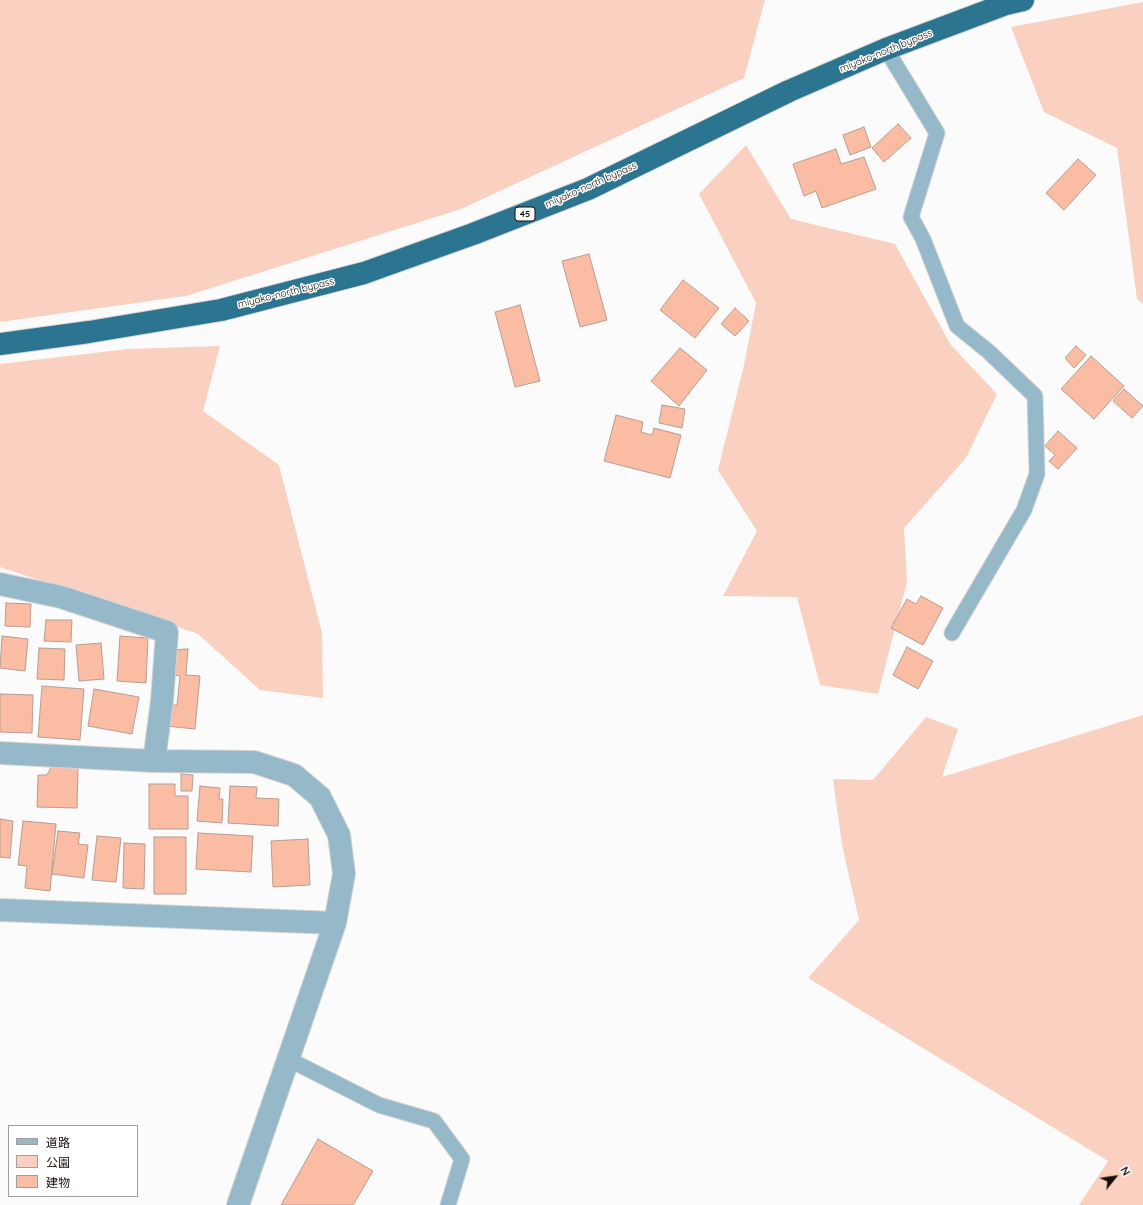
<!DOCTYPE html>
<html>
<head>
<meta charset="utf-8">
<style>
	body { margin:0 }
	#map { position:relative; width:1143px; height:1205px; overflow:hidden; background:#fbfbfb; font-family:Quicksand,"Noto Sans JP",sans-serif }
	canvas { display:block }
	.legend { position:absolute; left:8px; top:1125px; width:130px; height:72px; box-sizing:border-box; background:#fff; border:1px solid #a29e9d; margin:0; padding:5px 7px; list-style:none; font-size:12px; color:#170d09 }
	.legend li { display:flex; align-items:center; gap:8px; height:20px }
	.legend b { width:20px; border:1px solid #a29e9d }
	.north { position:absolute; left:1095px; top:1157px; width:40px; height:40px; -webkit-text-stroke:3px #fff; paint-order:stroke; rotate:60deg; font-size:11px; font-weight:700; line-height:16px; text-align:center; color:#170d09 }
	.north::after { content:''; display:block; margin:auto; width:14px; height:18px; background:#170d09; clip-path:polygon(50% 0,100% 100%,50% 72%,0 100%) }
</style>
</head>
<body>
<div id="map">
<canvas width="1143" height="1205"></canvas>
<ul class="legend">
<li><b style="height:5px;background:#95b9c9"></b>道路</li>
<li><b style="height:11px;background:#fad1c1"></b>公園</li>
<li><b style="height:11px;background:#fbbca4"></b>建物</li>
</ul>
<div class="north">N</div>
</div>
<script>
const context = document.querySelector('canvas').getContext('2d');
context.lineJoin = 'round';
function fill(path, color) {
  context.fillStyle = color;
  context.fill(path, 'evenodd');
}
function shape(rows) {
  const path = new Path2D();
  for (const r of rows) {
    path.moveTo(r[0], r[1]);
    for (let i = 2; i < r.length; i += 2) path.lineTo(r[i], r[i + 1]);
  }
  return path;
}
function trace(path, color, width, dash) {
  context.strokeStyle = color;
  context.lineWidth = width;
  context.lineCap = dash ? 'butt' : 'round';
  context.setLineDash(dash || []);
  context.stroke(path);
}
function label(font, color, halo, rows, align = 'center') {
  context.font = font + ' Quicksand,sans-serif';
  context.lineWidth = 3;
  context.setLineDash([]);
  context.textBaseline = 'middle';
  context.strokeStyle = halo;
  context.fillStyle = color;
  for (const [text, x, y, turn = 0] of rows) {
    context.save();
    context.translate(x, y);
    context.rotate((+turn || 0) * Math.PI / 180);
    context.textAlign = isNaN(turn) ? turn : align;
    if (halo) context.strokeText(text, 0, 0);
    context.fillText(text, 0, 0);
    context.restore();
  }
}
fill(shape([
	[0,0,765,0,744,78,461,209,186,296,0,322],
	[1143,2,1143,304,1137,299,1117,148,1044,112,1011,27],
	[746,145,791,219,895,244,951,345,997,394,966,458,904,528,907,582,878,694,820,685,797,597,723,596,757,531,718,470,744,365,756,303,699,194],
	[220,346,203,411,279,465,322,633,323,698,260,690,198,634,0,567,0,364,128,349],
	[1143,715,1143,1205,1079,1205,1108,1161,808,978,859,920,842,845,833,779,873,780,926,717,958,729,942,777]
]), '#fad1c1');
const building = shape([
	[898,124,911,138,884,162,872,148,898,124],
	[864,127,871,147,850,155,843,135,864,127],
	[836,149,841,164,864,157,876,189,822,208,816,191,804,196,793,164,836,149],
	[1078,159,1096,175,1064,210,1046,193,1078,159],
	[589,254,607,320,580,327,562,261,589,254],
	[683,280,719,308,695,338,660,310,683,280],
	[520,305,540,381,515,387,495,312,520,305],
	[735,308,749,321,735,336,721,324,735,308],
	[1076,346,1086,355,1074,368,1065,358,1076,346],
	[680,348,707,370,679,406,651,381,680,348],
	[1091,356,1124,386,1094,419,1061,389,1091,356],
	[1124,389,1143,406,1132,418,1113,401,1124,389],
	[662,405,685,409,682,428,659,423,662,405],
	[616,415,643,422,641,432,652,435,654,428,681,435,670,478,604,461,616,415],
	[1058,431,1077,448,1058,469,1049,461,1055,455,1045,446,1058,431],
	[921,596,943,608,923,645,891,628,907,599,916,604,921,596],
	[6,603,31,604,30,627,5,626,6,603],
	[46,620,72,620,71,642,44,641,46,620],
	[2,636,28,639,25,671,0,668,2,636],
	[120,636,148,638,146,683,117,681,120,636],
	[101,643,104,679,79,681,76,645,101,643],
	[907,647,933,661,918,689,893,675,907,647],
	[39,648,65,649,64,680,37,679,39,648],
	[188,649,186,675,200,676,195,729,166,726,168,705,177,705,180,676,168,674,170,650,188,649],
	[42,686,84,689,80,740,38,737,42,686],
	[94,689,139,697,132,734,88,726,94,689],
	[0,694,33,695,32,733,0,732,0,694],
	[52,765,78,765,77,808,37,807,38,775,47,775,52,765],
	[181,774,193,775,192,791,181,791,181,774],
	[149,784,175,784,175,796,188,796,188,829,149,829,149,784],
	[200,786,220,788,219,799,223,799,222,823,197,821,200,786],
	[230,786,257,787,256,798,279,799,278,826,228,823,230,786],
	[0,819,13,821,10,858,0,857,0,819],
	[23,821,56,824,50,891,25,888,27,866,18,865,23,821],
	[58,831,80,833,78,844,88,845,84,878,52,874,58,831],
	[198,833,253,836,251,872,196,869,198,833],
	[97,836,121,838,116,882,92,880,97,836],
	[154,837,186,837,186,894,154,894,154,837],
	[308,839,310,885,273,887,271,841,308,839],
	[124,843,145,844,144,889,123,888,124,843],
	[318,1139,373,1171,353,1205,281,1205,318,1139]
]);
fill(building, '#fbbca4');
trace(building, '#b99c91', 1);
const service = shape([
	[886,49,937,133,911,217,923,239,957,326,989,352,1035,396,1037,474,1024,510,952,633],
	[288,1059,379,1105,434,1121,462,1159,448,1205]
]);
const minor = shape([
	[0,584,61,597,167,632,162,701,154,761],
	[0,753,154,761,254,762,294,775,320,797,339,835,344,874,335,923,238,1205],
	[0,910,335,923]
]);
const trunk = shape([
	[0,344,89,332,221,310,364,273,473,234,588,189,789,91,886,49,1006,4,1023,0]
]);
trace(service, '#d7d5d4', 17);
trace(minor, '#d7d5d4', 24);
trace(trunk, '#d7d5d4', 24);
trace(service, '#95b9c9', 15);
trace(minor, '#95b9c9', 22);
trace(trunk, '#2c7590', 22);
for (const [x, y, w] of [
	[525,214,20]
]) {
  const box = new Path2D();
  box.roundRect(x - w / 2, y - 7, w, 14, 3);
  context.fillStyle = '#fff';
  context.fill(box);
  trace(box, '#170d09', 1);
}
label('bold 9px', '#170d09', null, [
	["45",525,214]
]);
label('10px', '#170d09', '#fff', [
	["miyako-north bypass",886,51,-22],
	["miyako-north bypass",591,185,-24],
	["miyako-north bypass",286,293,-14]
]);
</script>
</body>
</html>
